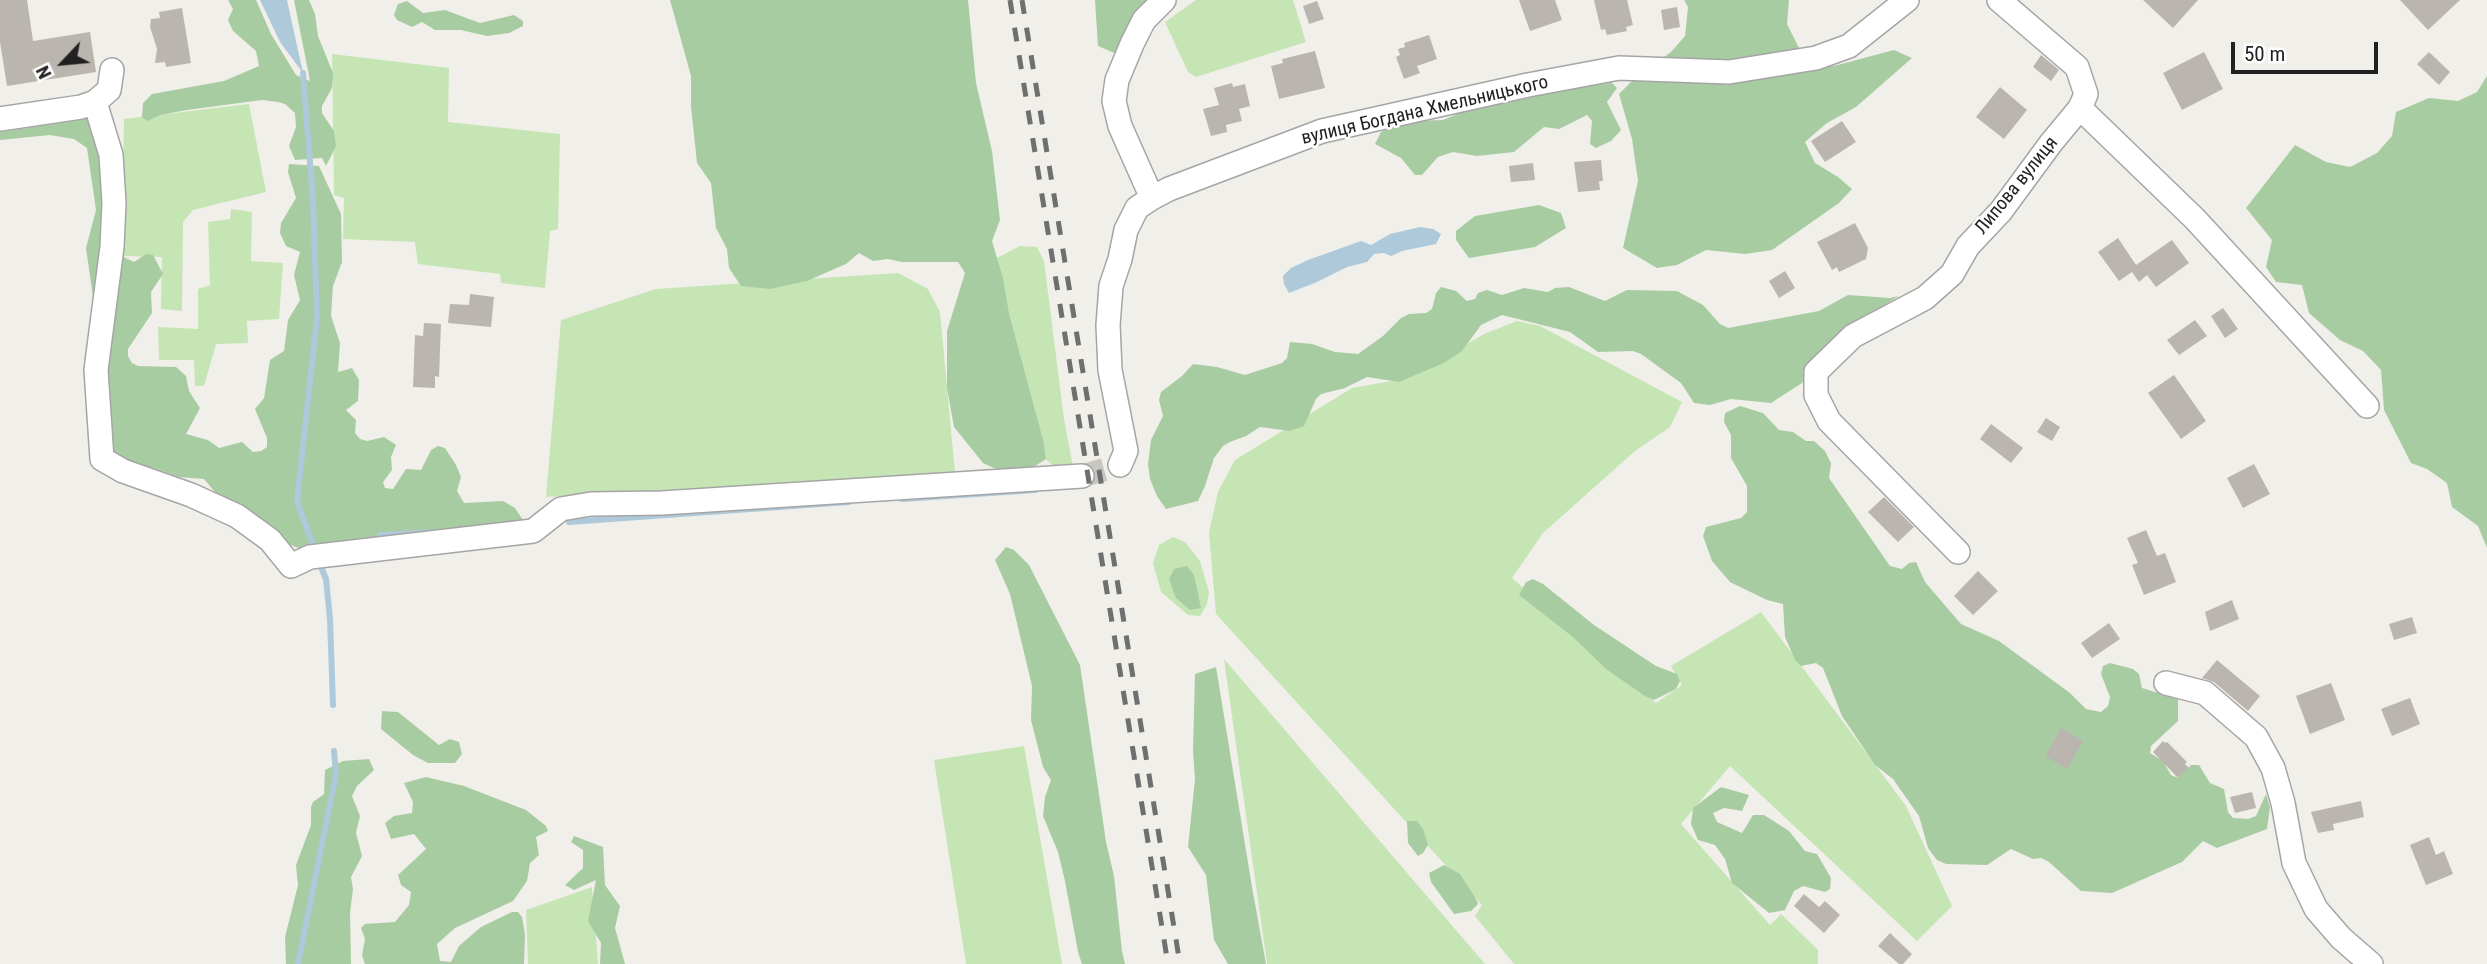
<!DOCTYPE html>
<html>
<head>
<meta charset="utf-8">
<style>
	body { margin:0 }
	#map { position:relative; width:2487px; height:964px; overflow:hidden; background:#f1efe9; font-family:"Roboto Condensed",sans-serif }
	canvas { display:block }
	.north { position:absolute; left:28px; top:28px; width:70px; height:70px; -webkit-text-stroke:5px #fff; paint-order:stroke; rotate:244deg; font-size:19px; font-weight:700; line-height:28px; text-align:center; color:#212121 }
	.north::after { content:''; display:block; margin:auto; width:24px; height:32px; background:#212121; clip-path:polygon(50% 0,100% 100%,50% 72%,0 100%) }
	.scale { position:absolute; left:2231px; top:42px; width:147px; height:32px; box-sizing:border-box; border:4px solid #212121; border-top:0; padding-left:9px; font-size:21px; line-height:24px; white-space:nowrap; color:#212121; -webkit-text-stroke:5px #fff; paint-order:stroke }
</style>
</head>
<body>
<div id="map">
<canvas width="2487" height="964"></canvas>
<div class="north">N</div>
<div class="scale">50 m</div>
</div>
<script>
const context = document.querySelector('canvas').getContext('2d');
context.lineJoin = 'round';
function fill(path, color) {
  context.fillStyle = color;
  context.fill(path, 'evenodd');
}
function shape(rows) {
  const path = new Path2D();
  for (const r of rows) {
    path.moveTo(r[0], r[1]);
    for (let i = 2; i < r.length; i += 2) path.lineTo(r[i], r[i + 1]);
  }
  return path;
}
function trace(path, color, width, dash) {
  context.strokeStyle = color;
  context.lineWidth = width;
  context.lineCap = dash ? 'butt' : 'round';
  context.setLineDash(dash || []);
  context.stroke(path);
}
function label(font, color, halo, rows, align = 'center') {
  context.font = font + ' "Roboto Condensed",sans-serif';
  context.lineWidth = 5;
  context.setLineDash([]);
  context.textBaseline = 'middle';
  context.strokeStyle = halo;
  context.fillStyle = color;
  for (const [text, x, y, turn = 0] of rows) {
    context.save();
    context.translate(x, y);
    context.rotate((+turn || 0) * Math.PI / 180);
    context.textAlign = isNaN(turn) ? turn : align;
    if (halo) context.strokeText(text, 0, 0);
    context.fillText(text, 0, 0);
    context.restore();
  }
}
fill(shape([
	[1196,0,1293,0,1306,42,1196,77,1188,72,1165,22],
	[332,54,449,68,448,122,560,134,558,229,550,231,545,288,501,283,500,274,418,264,415,242,343,239,344,198,334,195],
	[249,104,266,192,193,210,183,222,182,311,161,309,162,257,122,256,124,119],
	[231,209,252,212,251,261,283,263,279,319,247,321,248,343,216,344,204,386,195,386,194,360,159,360,158,327,198,329,198,289,210,285,208,222,230,219],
	[1020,246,1037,247,1044,261,1064,419,1073,467,1057,470,1046,459,1044,443,1009,313,997,258],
	[898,273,928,289,940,312,955,473,546,497,561,320,656,289],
	[1517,321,1540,326,1682,402,1670,427,1635,451,1543,533,1512,578,1656,703,1682,685,1671,666,1761,612,1906,806,1952,906,1917,941,1730,766,1681,824,1770,925,1781,914,1818,950,1818,964,1514,964,1475,916,1482,905,1216,614,1209,532,1218,492,1235,460,1352,388,1408,378,1484,334],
	[1173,537,1185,542,1200,561,1209,592,1207,604,1200,616,1188,615,1161,592,1153,563,1159,545],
	[1224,659,1485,964,1267,964],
	[1024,746,1062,964,966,964,934,760],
	[592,887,598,964,528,964,526,910]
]), '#c5e5b5');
fill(shape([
	[228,0,256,0,271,34,296,75,310,81,294,0,309,0,315,14,318,36,333,73,332,88,322,106,322,113,334,131,336,146,326,166,322,158,295,160,289,146,296,127,295,113,285,104,278,102,262,100,187,110,160,115,147,121,142,117,143,103,152,94,224,81,259,66,256,51,233,31,228,20,233,9],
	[670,0,968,0,976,83,992,151,1000,220,992,241,1003,278,1009,313,1044,443,1046,459,1032,468,998,470,983,463,954,427,947,388,947,331,965,273,958,262,902,262,888,259,873,261,859,253,846,264,807,281,770,289,741,286,729,268,727,249,716,228,711,183,697,163,691,106,691,76],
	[1095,0,1155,0,1121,56,1098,46],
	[1684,0,1789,0,1787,24,1799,48,1834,66,1894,50,1912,58,1856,107,1827,123,1805,142,1815,163,1838,177,1852,189,1839,203,1772,250,1745,254,1706,250,1677,265,1657,268,1623,248,1638,181,1632,139,1619,94,1634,79,1671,52,1685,36,1688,7],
	[407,1,423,13,445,10,480,23,514,15,523,21,523,26,509,33,487,36,461,30,435,30,422,22,412,27,397,20,394,15,398,4],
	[2487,76,2487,548,2478,526,2452,507,2447,483,2427,469,2411,463,2384,410,2381,370,2363,351,2340,340,2309,313,2302,285,2276,282,2266,267,2272,240,2246,208,2295,145,2326,162,2350,167,2377,153,2392,136,2396,112,2429,98,2458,101,2477,92],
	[1612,83,1617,88,1607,102,1621,130,1611,141,1596,148,1590,144,1592,121,1587,115,1559,129,1544,127,1514,152,1477,156,1453,152,1438,157,1422,175,1415,175,1401,158,1375,144,1381,132,1410,121,1443,120,1486,102,1524,99,1577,85],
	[82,115,96,121,122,256,134,262,146,254,153,255,163,274,151,292,152,313,128,349,128,356,132,363,138,366,176,367,186,376,189,391,200,408,186,434,208,440,219,448,242,442,253,452,261,451,267,447,267,438,255,409,264,398,270,360,284,351,288,320,300,300,294,275,300,252,286,246,280,233,281,223,296,198,288,172,289,164,319,166,341,214,342,262,333,286,331,316,340,343,338,372,352,368,359,380,358,401,346,410,356,420,355,433,360,439,367,441,384,437,396,445,391,457,392,470,383,482,385,488,393,489,406,469,421,470,431,450,438,446,445,448,456,465,461,477,457,491,464,503,503,501,515,508,523,520,522,533,343,553,298,548,279,540,229,509,204,479,179,477,151,467,123,475,95,454,86,417,94,304,86,248,96,210,87,148,74,139,50,135,0,140,0,125],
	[1539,205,1561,213,1566,228,1535,247,1469,258,1456,240,1456,231,1475,216],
	[1441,287,1456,291,1467,301,1475,299,1478,293,1487,290,1502,295,1524,288,1548,292,1555,288,1569,287,1605,301,1627,290,1677,291,1703,305,1720,324,1728,328,1819,311,1848,295,1890,298,1899,296,1854,323,1808,370,1802,383,1771,403,1731,399,1710,405,1694,403,1681,383,1641,354,1633,351,1598,352,1570,332,1502,315,1481,325,1462,351,1444,363,1399,382,1367,377,1345,388,1321,394,1316,399,1304,426,1290,431,1260,427,1246,436,1230,442,1223,446,1214,458,1205,486,1198,501,1166,509,1157,496,1150,479,1148,464,1151,440,1163,416,1159,400,1161,392,1182,376,1193,364,1217,367,1245,375,1282,363,1287,358,1290,342,1312,344,1335,352,1358,354,1383,336,1401,318,1409,314,1426,313,1432,309,1436,293],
	[1740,406,1763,413,1779,430,1793,432,1806,441,1814,441,1825,451,1831,463,1829,478,1890,566,1902,569,1909,563,1916,562,1925,582,1961,624,1999,641,2070,693,2086,709,2101,712,2108,706,2110,697,2101,674,2103,666,2110,663,2133,669,2139,674,2142,688,2178,699,2178,721,2151,746,2150,753,2163,761,2171,775,2178,778,2191,765,2199,765,2210,783,2224,789,2228,812,2233,818,2248,819,2256,816,2266,794,2270,807,2267,829,2217,848,2203,841,2182,862,2112,893,2081,891,2049,862,2041,858,2033,859,2011,849,1987,865,1946,864,1937,860,1928,848,1919,816,1893,779,1875,765,1842,716,1823,668,1816,663,1801,666,1795,660,1785,637,1783,604,1767,600,1730,582,1712,561,1703,536,1706,527,1741,518,1747,512,1747,486,1731,458,1731,435,1724,422,1725,413],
	[1006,547,1014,550,1029,565,1080,665,1106,842,1114,876,1122,951,1125,964,1082,964,1078,952,1065,881,1058,852,1043,816,1045,797,1051,780,1043,767,1031,720,1032,686,1010,594,995,560],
	[1187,566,1194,575,1201,608,1190,610,1176,598,1169,579,1174,569],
	[1533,579,1543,584,1594,625,1656,666,1677,674,1680,681,1676,689,1654,700,1645,696,1606,669,1573,637,1519,595,1526,582],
	[1216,667,1252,887,1266,964,1228,964,1214,940,1206,875,1188,847,1195,779,1193,751,1195,674],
	[382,711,398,712,439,745,450,739,459,742,462,754,455,763,428,763,413,755,381,729],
	[369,759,374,770,357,786,352,796,360,816,356,833,362,856,351,877,353,889,350,913,351,964,286,964,285,937,298,885,296,865,311,825,311,807,313,802,324,794,325,770,343,761],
	[426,777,464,786,526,810,546,826,548,831,536,837,539,855,530,863,527,881,513,901,455,928,437,944,440,961,451,962,459,946,481,927,512,912,518,912,522,917,525,934,524,964,365,964,362,955,365,939,361,928,365,924,395,922,409,905,411,892,401,885,398,875,426,849,414,834,391,839,385,823,394,816,412,813,413,802,404,783],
	[1721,787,1749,795,1742,811,1724,808,1713,813,1717,822,1742,833,1753,815,1764,815,1789,831,1805,851,1817,854,1831,878,1830,889,1825,892,1803,886,1794,891,1785,910,1769,913,1732,883,1725,859,1715,845,1698,840,1691,824,1693,808],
	[1407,821,1417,821,1423,829,1428,845,1423,853,1418,856,1408,843],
	[574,836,603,847,605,885,620,906,615,928,625,964,600,964,601,943,588,921,596,880,574,890,565,885,583,868,583,850,571,842],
	[1444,865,1460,874,1476,899,1478,904,1471,911,1454,914,1431,882,1429,873]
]), '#a8cca2');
fill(shape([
	[260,0,287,0,303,73,280,42],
	[1420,227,1433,229,1441,234,1436,244,1402,251,1391,256,1384,253,1374,254,1367,262,1347,267,1317,282,1289,293,1284,284,1283,276,1291,268,1308,260,1361,241,1371,245,1390,234]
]), '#aec9da');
trace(shape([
	[303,73,313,201,317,317,297,501,315,551],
	[902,499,1035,490],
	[569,522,849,502],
	[380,535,434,532],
	[319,562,326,579,330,619,333,705],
	[298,964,336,774,334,751]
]), '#aec9da', 6);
fill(shape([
	[0,0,27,0,33,41,90,32,96,72,7,86,0,42],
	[1519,0,1555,0,1562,20,1530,31],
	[1594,0,1627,0,1633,25,1626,27,1627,31,1607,35,1605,29,1601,30],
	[2143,0,2198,0,2173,28],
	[2400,0,2460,0,2428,30],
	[1317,1,1324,19,1309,24,1303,6],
	[1677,7,1680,27,1664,30,1661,10],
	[182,8,191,63,166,67,165,62,155,63,157,49,150,27,151,19,160,18,159,12],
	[1429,35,1437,59,1417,66,1420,73,1404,79,1396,57,1400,55,1398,49,1405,47,1404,43],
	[1315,51,1325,88,1279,99,1271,66,1283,63,1282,59],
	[2204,52,2223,89,2182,110,2163,73],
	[2429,52,2450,72,2439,85,2417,64],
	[2041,55,2059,70,2051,81,2033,67],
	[1232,83,1233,87,1245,84,1250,106,1239,109,1242,121,1226,125,1227,132,1211,136,1203,109,1219,105,1214,88],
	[2000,87,2027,110,2004,139,1976,117],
	[1842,121,1856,142,1825,162,1811,141],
	[1601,160,1603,181,1599,181,1600,190,1578,192,1574,162],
	[1533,163,1535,180,1511,182,1509,166],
	[1855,223,1868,248,1866,259,1839,272,1837,267,1832,270,1817,242],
	[2118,238,2136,265,2172,240,2189,263,2156,287,2147,275,2139,282,2132,272,2119,281,2098,252],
	[1785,271,1795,288,1779,298,1769,281],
	[470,294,494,297,491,327,448,323,450,304,469,305],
	[2223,308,2238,329,2225,338,2211,316],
	[2195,320,2207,336,2179,355,2167,340],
	[424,323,441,324,439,377,435,376,435,388,413,387,415,335,423,336],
	[2174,375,2206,421,2181,439,2148,393],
	[2046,418,2060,427,2052,441,2037,432],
	[1991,424,2023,448,2011,463,1980,439],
	[2254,464,2270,494,2243,508,2227,478],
	[1884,497,1914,527,1898,542,1868,512],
	[2146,530,2157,556,2165,553,2176,582,2144,595,2132,565,2138,563,2127,538],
	[1978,571,1998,591,1973,615,1954,596],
	[2232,600,2239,619,2210,631,2205,612],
	[2412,617,2417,633,2394,640,2389,624],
	[2109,623,2120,639,2092,658,2081,643],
	[2217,660,2260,696,2248,711,2214,682,2202,678],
	[2331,683,2345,720,2310,734,2296,696],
	[2410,698,2420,724,2392,736,2381,709],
	[2061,728,2083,741,2067,769,2045,756],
	[2163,741,2165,743,2167,742,2187,762,2185,764,2189,768,2178,778,2153,752],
	[2252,792,2256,808,2235,813,2230,797],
	[2361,801,2364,817,2333,824,2334,830,2318,833,2311,812],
	[2429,837,2436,855,2444,851,2453,874,2426,885,2410,845],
	[1804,894,1819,907,1825,901,1840,915,1824,933,1794,906],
	[1890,933,1912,954,1903,964,1899,964,1878,946]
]), '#bab6af');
trace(shape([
	[1082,476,1120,465]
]), '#c7c6c1', 23, [23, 11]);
const minor = shape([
	[1999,0,2077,67,2086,94,2080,108],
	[95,102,111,155,114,203,112,247,96,370,102,459,123,471,191,495,237,516,270,540,291,566,310,557,533,531,561,509,591,504,662,503,1082,476],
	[0,119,81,107,95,102,109,90,112,70],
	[1152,198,1120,126,1114,101,1117,80,1132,44,1144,20,1164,0],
	[1120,465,1126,451,1110,370,1108,325,1111,286,1120,259,1126,230,1137,208,1152,198,1169,189,1322,131,1528,85,1619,68,1729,72,1816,58,1849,46,1907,0],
	[1958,552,1829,421,1816,395,1816,372,1853,336,1925,298,1952,274,1968,246,2001,211,2051,143,2080,108,2195,219,2367,406],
	[2166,683,2205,693,2256,737,2273,768,2283,803,2294,863,2316,909,2341,938,2371,964]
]);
trace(minor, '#a5a5a5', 26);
trace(minor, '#fff', 23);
trace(shape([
	[1010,0,1168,964],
	[1022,0,1180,964]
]), '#6f6f6f', 5, [14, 14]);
label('19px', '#212121', '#fff', [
	["вулиця Богдана Хмельницького",1425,111,-13],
	["Липова вулиця",2017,186,-51]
]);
</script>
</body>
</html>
